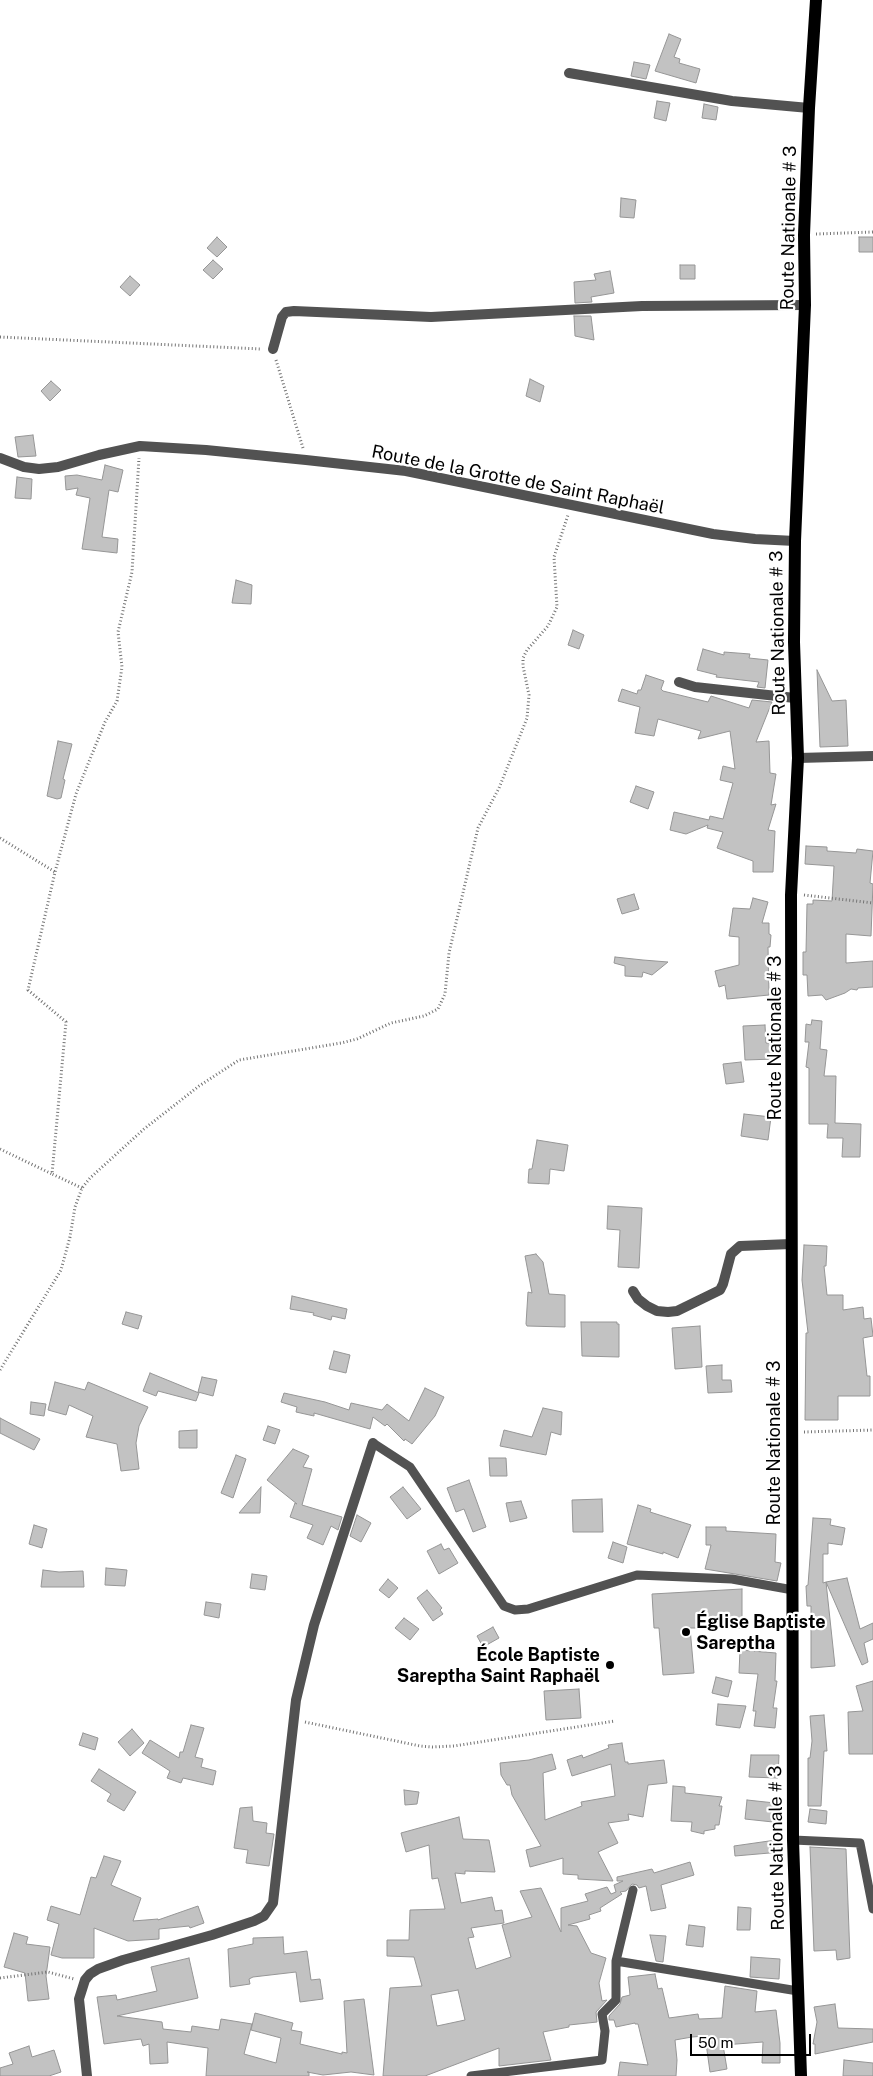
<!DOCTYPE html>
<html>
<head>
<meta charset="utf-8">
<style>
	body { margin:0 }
	#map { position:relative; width:873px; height:2076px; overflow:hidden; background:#fff; font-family:"Public Sans",sans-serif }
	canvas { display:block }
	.scale { position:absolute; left:690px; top:2034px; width:121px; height:22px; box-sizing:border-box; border:2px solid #000; border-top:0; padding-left:6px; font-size:15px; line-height:18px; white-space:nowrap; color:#000; -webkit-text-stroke:4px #fff; paint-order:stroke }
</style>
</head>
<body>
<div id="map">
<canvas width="873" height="2076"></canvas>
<div class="scale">50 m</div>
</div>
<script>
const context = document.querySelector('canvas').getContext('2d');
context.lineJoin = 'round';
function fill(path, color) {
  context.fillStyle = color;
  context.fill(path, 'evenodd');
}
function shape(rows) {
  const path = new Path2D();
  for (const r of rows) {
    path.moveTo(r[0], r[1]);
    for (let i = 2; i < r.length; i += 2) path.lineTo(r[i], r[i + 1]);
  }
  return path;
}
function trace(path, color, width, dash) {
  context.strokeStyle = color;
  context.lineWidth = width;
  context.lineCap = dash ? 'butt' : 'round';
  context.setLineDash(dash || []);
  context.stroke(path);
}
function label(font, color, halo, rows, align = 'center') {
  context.font = font + ' "Public Sans",sans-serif';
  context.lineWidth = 4.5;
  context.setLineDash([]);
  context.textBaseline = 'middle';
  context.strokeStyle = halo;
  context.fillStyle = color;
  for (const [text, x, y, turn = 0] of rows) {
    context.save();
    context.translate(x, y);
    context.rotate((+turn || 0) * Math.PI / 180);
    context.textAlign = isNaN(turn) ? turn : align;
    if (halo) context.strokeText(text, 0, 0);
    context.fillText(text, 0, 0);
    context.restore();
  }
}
const building = shape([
	[669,34,681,39,674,57,680,59,679,63,700,69,696,83,655,71,669,34],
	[634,62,650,65,646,79,631,76,634,62],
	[657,101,670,103,666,121,654,118,657,101],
	[704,104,718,107,716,120,702,118,704,104],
	[621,198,636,200,634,218,620,217,621,198],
	[217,237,227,247,217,257,207,248,217,237],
	[859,237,873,237,873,252,859,252,859,237],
	[213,260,223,269,213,279,203,270,213,260],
	[680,265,695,265,695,279,680,279,680,265],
	[610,271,614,293,591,297,592,302,575,303,574,282,596,280,594,274,610,271],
	[130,276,140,285,130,296,120,287,130,276],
	[574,316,591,316,594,340,575,336,574,316],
	[530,379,544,386,540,402,526,396,530,379],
	[51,381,61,390,50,401,41,391,51,381],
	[33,435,36,456,18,457,15,437,33,435],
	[105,465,123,470,118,492,109,490,102,537,118,539,117,553,82,549,90,498,76,495,78,488,66,490,65,476,77,475,102,480,105,465],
	[17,477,32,479,31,499,15,498,17,477],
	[236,580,252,585,251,604,232,603,236,580],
	[573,630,584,635,579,649,568,645,573,630],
	[703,649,724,655,724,652,750,654,749,658,768,660,765,688,757,687,759,682,716,677,717,675,697,670,703,649],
	[817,670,832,701,846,700,848,746,820,747,817,670],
	[646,675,664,681,661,689,663,691,708,702,711,696,749,708,752,700,772,702,756,742,769,741,770,773,776,774,771,805,776,804,768,830,775,831,773,872,753,872,753,861,717,848,723,832,707,828,708,825,686,834,670,830,674,812,709,820,710,816,723,819,733,783,720,780,723,766,735,769,730,731,698,739,701,731,658,719,654,736,635,733,640,707,618,701,622,689,637,694,638,690,641,690,646,675],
	[58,741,72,744,63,779,65,780,61,798,57,799,47,796,58,741],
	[636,786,654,792,648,809,630,802,636,786],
	[806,846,827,847,827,851,856,853,857,849,873,851,870,883,873,884,871,936,846,934,846,963,873,961,873,987,858,988,857,990,851,989,845,993,826,1000,822,995,808,996,807,975,803,975,803,952,806,952,807,904,813,904,813,900,832,901,834,866,805,864,806,846],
	[634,894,639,909,622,914,617,899,634,894],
	[753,898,768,902,762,923,769,923,769,934,771,935,770,947,768,947,769,995,727,999,725,985,719,987,715,971,739,965,739,937,729,936,733,908,750,909,753,898],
	[615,957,643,960,668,962,652,975,643,972,642,977,625,976,625,966,614,963,615,957],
	[812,1020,822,1021,820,1049,827,1050,824,1076,836,1076,835,1123,861,1124,860,1157,842,1157,843,1138,827,1138,828,1124,809,1124,809,1068,806,1067,809,1042,805,1042,806,1024,811,1025,812,1020],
	[765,1025,766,1043,774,1043,775,1059,745,1060,743,1026,765,1025],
	[741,1062,744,1082,726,1084,723,1064,741,1062],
	[744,1114,771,1117,768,1140,741,1136,744,1114],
	[537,1140,568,1145,564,1171,550,1169,549,1184,528,1183,529,1169,532,1169,537,1140],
	[608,1206,642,1208,639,1268,618,1267,620,1230,607,1229,608,1206],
	[804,1245,827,1246,826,1266,824,1266,827,1295,843,1295,843,1310,863,1307,864,1319,871,1318,873,1336,863,1338,867,1376,870,1376,870,1396,838,1396,838,1420,805,1420,806,1333,808,1333,802,1280,804,1245],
	[536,1254,543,1262,549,1294,565,1295,565,1327,527,1326,526,1324,528,1292,532,1293,525,1256,536,1254],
	[292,1296,347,1309,345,1319,332,1316,331,1320,313,1315,314,1313,290,1309,292,1296],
	[126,1312,142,1316,138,1329,122,1324,126,1312],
	[581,1322,617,1322,617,1324,619,1324,619,1357,582,1356,581,1322],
	[700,1326,702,1367,675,1369,672,1328,700,1326],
	[334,1351,350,1355,346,1373,329,1369,334,1351],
	[722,1365,722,1380,731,1380,732,1392,708,1393,706,1366,722,1365],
	[150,1373,199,1393,196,1401,158,1391,156,1396,143,1391,150,1373],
	[202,1377,217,1380,213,1396,198,1392,202,1377],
	[55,1382,85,1390,88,1382,148,1407,139,1426,136,1443,139,1469,121,1471,117,1444,86,1437,93,1416,69,1405,66,1415,48,1410,55,1382],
	[425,1388,444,1397,435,1416,412,1444,405,1439,404,1441,387,1424,385,1426,373,1417,370,1429,314,1413,314,1416,296,1412,297,1407,281,1402,284,1393,325,1402,349,1410,351,1403,382,1410,387,1404,409,1421,425,1388],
	[31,1402,46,1404,44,1416,30,1414,31,1402],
	[543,1408,562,1412,561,1435,551,1432,546,1455,500,1446,504,1430,532,1437,543,1408],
	[0,1418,40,1439,34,1450,0,1433,0,1418],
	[268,1426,280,1430,275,1444,263,1440,268,1426],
	[197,1430,197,1448,179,1448,179,1431,197,1430],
	[293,1449,309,1456,303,1467,312,1469,302,1505,342,1517,338,1530,331,1526,323,1545,307,1538,313,1525,290,1517,295,1503,297,1504,267,1480,293,1449],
	[236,1455,246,1459,233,1498,221,1493,236,1455],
	[489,1458,506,1458,507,1476,490,1476,489,1458],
	[469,1480,486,1527,473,1532,464,1509,456,1512,447,1488,469,1480],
	[261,1487,260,1513,239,1513,261,1487],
	[403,1487,421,1509,407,1519,390,1497,403,1487],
	[602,1499,603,1532,573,1532,572,1500,602,1499],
	[521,1501,527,1518,510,1522,506,1503,521,1501],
	[638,1505,651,1509,650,1512,691,1525,678,1558,663,1552,663,1554,627,1544,638,1505],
	[357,1515,371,1523,361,1542,350,1536,357,1515],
	[813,1518,831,1519,830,1525,845,1528,842,1545,828,1543,828,1554,823,1554,823,1583,826,1582,835,1666,811,1668,811,1606,807,1606,806,1586,808,1585,813,1518],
	[34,1525,47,1529,42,1548,29,1544,34,1525],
	[706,1527,726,1527,726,1531,776,1534,775,1562,781,1563,777,1581,705,1569,711,1545,706,1545,706,1527],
	[613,1542,627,1547,623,1563,608,1558,613,1542],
	[441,1544,444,1550,449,1548,458,1563,439,1574,427,1551,441,1544],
	[106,1568,127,1570,125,1586,105,1585,106,1568],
	[43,1570,59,1572,83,1571,84,1587,41,1587,43,1570],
	[252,1574,267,1576,265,1590,250,1588,252,1574],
	[847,1578,860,1629,873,1623,873,1639,864,1643,868,1662,862,1665,826,1582,847,1578],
	[388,1579,398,1588,389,1598,379,1590,388,1579],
	[742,1589,742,1628,690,1628,694,1673,663,1675,659,1628,654,1628,652,1594,742,1589],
	[427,1590,442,1608,440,1610,443,1614,433,1621,417,1598,427,1590],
	[206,1602,221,1604,219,1618,204,1615,206,1602],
	[404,1618,419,1629,410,1640,395,1628,404,1618],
	[493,1627,499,1638,483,1647,477,1636,493,1627],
	[740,1650,776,1653,775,1681,777,1681,773,1708,777,1708,775,1728,754,1726,756,1711,753,1711,758,1674,739,1673,740,1650],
	[716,1677,732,1681,728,1697,712,1693,716,1677],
	[873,1681,873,1754,849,1754,848,1712,863,1711,856,1686,873,1681],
	[579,1689,581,1718,546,1720,544,1691,579,1689],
	[718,1704,746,1706,740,1728,716,1725,718,1704],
	[824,1715,827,1751,824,1751,821,1806,808,1806,808,1758,810,1758,812,1741,810,1716,824,1715],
	[191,1725,204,1728,195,1757,203,1759,201,1767,216,1771,213,1785,183,1778,181,1783,167,1778,170,1771,142,1753,150,1740,179,1758,180,1752,183,1752,191,1725],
	[132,1729,144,1743,130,1756,118,1742,132,1729],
	[83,1733,98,1738,95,1750,79,1745,83,1733],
	[622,1743,625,1762,628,1762,628,1764,664,1760,667,1783,648,1785,643,1817,628,1814,629,1820,608,1823,618,1843,598,1852,613,1881,578,1879,578,1875,563,1874,563,1858,530,1867,526,1850,541,1846,512,1795,510,1785,507,1785,501,1775,500,1763,529,1760,552,1754,556,1769,543,1773,545,1820,582,1806,581,1802,615,1796,611,1764,572,1776,567,1760,582,1755,583,1758,609,1748,608,1745,622,1743],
	[751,1755,779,1755,778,1778,749,1777,751,1755],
	[99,1769,136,1792,124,1811,107,1801,111,1794,91,1781,99,1769],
	[673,1786,685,1787,685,1793,722,1797,719,1806,722,1806,719,1825,715,1825,715,1829,704,1831,704,1834,691,1831,692,1822,671,1821,673,1786],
	[404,1790,419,1792,417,1804,405,1805,404,1790],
	[747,1800,775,1803,773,1822,745,1819,747,1800],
	[252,1807,253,1821,267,1823,266,1833,274,1834,269,1866,246,1863,248,1850,234,1848,240,1808,252,1807],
	[810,1809,827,1811,826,1824,808,1822,810,1809],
	[459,1817,463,1839,489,1840,495,1872,465,1871,465,1874,455,1873,461,1903,492,1897,495,1911,502,1910,504,1923,471,1928,474,1937,468,1938,476,1969,511,1957,502,1925,532,1917,520,1891,541,1888,561,1932,561,1908,588,1901,585,1894,607,1887,611,1894,616,1892,614,1885,623,1881,617,1881,617,1877,652,1869,654,1873,690,1862,694,1875,661,1885,666,1908,651,1911,646,1886,639,1888,637,1885,632,1884,626,1891,620,1892,622,1894,600,1908,601,1911,589,1915,590,1919,568,1925,577,1926,591,1953,606,1958,599,1983,602,2001,607,2000,596,2012,597,2022,569,2025,569,2027,543,2032,551,2060,499,2066,499,2048,425,2076,383,2076,390,1988,422,1986,414,1957,387,1956,387,1940,409,1940,410,1910,445,1909,438,1878,432,1879,429,1845,406,1852,401,1833,459,1817],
	[458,1990,465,2020,437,2026,431,1995,458,1990],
	[776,1840,781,1852,735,1856,734,1846,776,1840],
	[810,1847,846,1849,850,1958,837,1960,836,1950,814,1951,810,1847],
	[104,1856,121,1861,111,1885,141,1898,133,1921,158,1919,158,1920,198,1906,204,1923,190,1928,189,1926,159,1929,159,1939,128,1941,94,1928,94,1958,62,1958,51,1955,59,1924,47,1920,51,1906,80,1915,91,1877,96,1878,104,1856],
	[738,1907,751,1908,750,1930,737,1930,738,1907],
	[689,1925,705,1927,703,1947,686,1945,689,1925],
	[14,1933,28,1937,26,1944,50,1947,46,1976,49,1999,28,2001,25,1973,4,1967,14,1933],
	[650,1935,666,1936,663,1962,656,1961,650,1935],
	[283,1937,284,1954,307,1951,311,1980,320,1979,323,1999,300,2002,296,1972,253,1977,249,1979,250,1984,230,1987,228,1949,253,1944,253,1938,283,1937],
	[751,1957,780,1959,779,1979,750,1977,751,1957],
	[189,1958,198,1998,117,2016,162,2022,163,2029,191,2032,192,2026,219,2030,221,2019,252,2024,244,2054,276,2063,281,2038,251,2030,255,2013,293,2023,291,2030,302,2032,300,2044,342,2054,342,2052,347,2053,344,2001,364,1999,374,2075,351,2072,323,2075,307,2072,309,2072,309,2076,206,2076,208,2048,167,2042,168,2063,150,2064,149,2044,143,2046,141,2039,104,2044,97,1997,116,1995,117,2000,157,1991,151,1967,189,1958],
	[655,1974,658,1989,662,1988,669,2018,698,2014,699,2019,722,2018,725,1986,757,1991,755,2012,776,2010,780,2043,780,2063,762,2063,763,2042,723,2045,727,2069,710,2072,705,2036,692,2037,675,2040,677,2060,676,2076,618,2076,620,2062,648,2065,638,2024,635,2024,635,2023,616,2027,614,2020,609,2020,609,2016,620,2004,622,1997,630,1995,628,1977,655,1974],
	[835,2004,838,2028,873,2029,873,2042,815,2054,815,2044,813,2044,817,2022,814,2007,835,2004],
	[29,2046,32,2057,54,2050,61,2072,49,2076,0,2076,0,2068,13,2064,9,2053,29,2046],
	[844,2060,873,2063,873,2076,843,2076,844,2060]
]);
fill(building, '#c2c2c2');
trace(building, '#969696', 1);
trace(shape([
	[816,234,873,232],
	[0,337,261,349],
	[276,360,303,448],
	[0,838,55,872],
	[804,895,873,903],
	[0,1149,52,1174],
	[82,1188,52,1174,66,1022,28,990,55,872,76,794,105,722,117,701,122,667,118,632,132,572,139,458],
	[0,1370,61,1270,70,1237,75,1207,82,1188,90,1178,144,1129,199,1086,239,1060,341,1043,357,1039,391,1023,424,1016,438,1009,445,994,449,953,478,828,499,788,527,718,529,695,523,666,523,658,527,650,548,626,557,607,554,557,568,515],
	[804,1432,873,1430],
	[305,1722,420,1746,432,1747,454,1746,615,1721],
	[0,1978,48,1972,74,1979]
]), '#747474', 3, [1, 2.5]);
trace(shape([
	[373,1443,410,1467,504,1606,515,1610,528,1609,637,1575,732,1579,793,1590],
	[793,1840,860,1843,873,1909],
	[616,1961,798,1991],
	[471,2076,602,2060,605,2031,602,2014,616,2000,616,1961,633,1890]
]), '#525252', 9);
trace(shape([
	[569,73,732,101,809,108],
	[273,349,282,317,286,312,294,311,431,317,642,306,805,305],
	[0,458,24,467,39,469,58,467,99,455,140,446,206,450,306,460,406,471,713,534,755,539,795,541],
	[679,682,695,687,795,698],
	[798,758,873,756],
	[633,1291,638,1299,647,1306,657,1311,668,1312,677,1311,720,1290,723,1284,731,1254,740,1246,791,1244],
	[87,2076,79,1999,85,1980,90,1974,98,1969,123,1960,212,1935,254,1921,264,1916,273,1903,296,1700,314,1625,373,1443]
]), '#525252', 10);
trace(shape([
	[801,2076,793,1840,791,895,798,758,794,642,795,541,805,305,804,235,809,108,816,0]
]), '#000', 12);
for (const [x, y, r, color] of [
	[686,1632,5,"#000"],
	[610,1665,5,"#000"]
]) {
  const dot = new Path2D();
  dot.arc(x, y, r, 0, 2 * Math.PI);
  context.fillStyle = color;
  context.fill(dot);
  trace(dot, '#fff', 2);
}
label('18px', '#000', '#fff', [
	["Route Nationale # 3",789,228,-89],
	["Route de la Grotte de Saint Raphaël",518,480,11],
	["Route Nationale # 3",778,633,-91],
	["Route Nationale # 3",775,1038,-90],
	["Route Nationale # 3",774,1443,-90],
	["Route Nationale # 3",777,1848,-91]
]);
label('bold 18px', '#000', '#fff', [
	["Église Baptiste",696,1622],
	["Sareptha",696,1643],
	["École Baptiste",600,1655,"right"],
	["Sareptha Saint Raphaël",600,1676,"right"]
], 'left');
</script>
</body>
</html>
